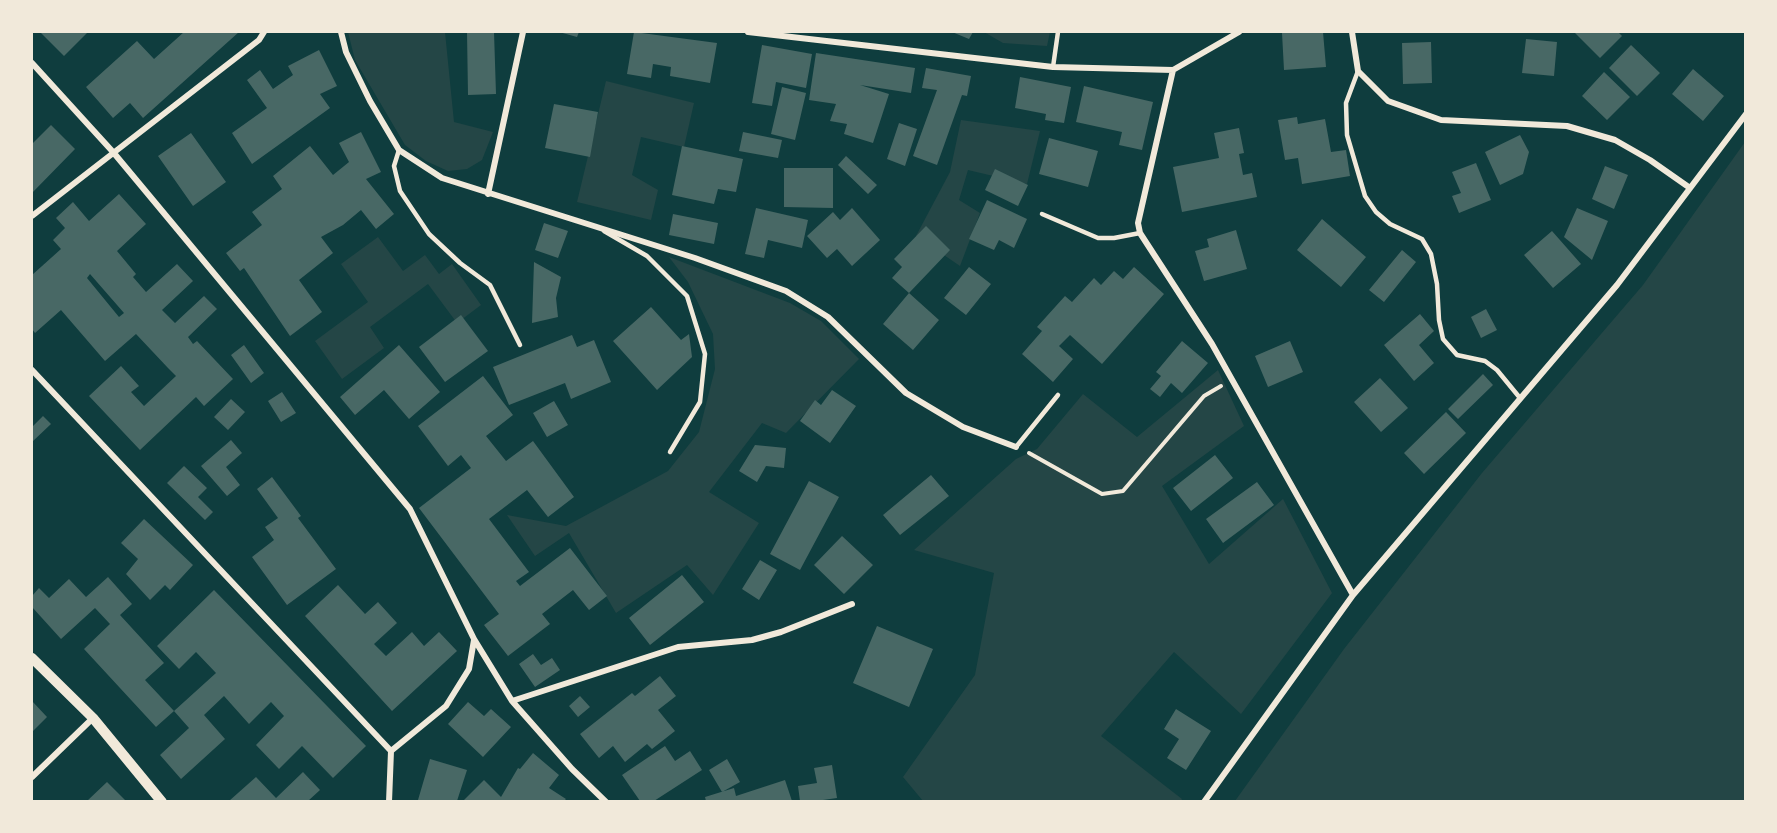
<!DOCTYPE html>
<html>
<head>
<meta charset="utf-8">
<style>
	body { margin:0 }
	#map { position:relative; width:1777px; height:833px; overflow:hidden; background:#0f3d3e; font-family:"Sofia Sans Condensed",sans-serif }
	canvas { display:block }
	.frame { position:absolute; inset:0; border:33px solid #f1e9da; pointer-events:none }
</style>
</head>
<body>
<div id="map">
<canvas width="1777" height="833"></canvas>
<div class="frame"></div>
</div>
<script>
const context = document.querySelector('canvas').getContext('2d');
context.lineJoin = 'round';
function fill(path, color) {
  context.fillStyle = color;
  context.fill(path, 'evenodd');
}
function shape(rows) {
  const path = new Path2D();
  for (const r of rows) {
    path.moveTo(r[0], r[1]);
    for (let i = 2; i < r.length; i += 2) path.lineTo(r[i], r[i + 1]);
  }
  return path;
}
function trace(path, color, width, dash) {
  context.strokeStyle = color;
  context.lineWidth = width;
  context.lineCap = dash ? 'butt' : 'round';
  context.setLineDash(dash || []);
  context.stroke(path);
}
fill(shape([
	[348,32,445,32,454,122,493,132,482,160,467,169,448,171,426,161,405,145,355,60],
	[984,32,1050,32,1047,46,1003,43],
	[606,81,694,103,684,147,641,137,632,175,658,190,651,220,577,202],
	[961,120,1040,131,1027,184,968,170,959,200,980,213,960,266,916,236,950,172],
	[1745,142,1745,801,1235,801,1344,649,1482,473,1643,285],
	[378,237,403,271,425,255,439,274,452,264,481,305,457,323,428,284,370,327,384,348,342,379,315,341,368,302,341,264],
	[669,257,790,303,821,321,859,359,786,433,762,423,709,492,759,523,713,595,687,565,616,613,569,533,535,556,507,515,566,526,668,471,699,432,715,369,713,334,688,282],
	[1218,370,1244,426,1162,486,1209,564,1283,499,1332,593,1241,714,1174,652,1101,736,1182,799,1181,801,923,801,903,777,975,675,994,573,914,550,1016,459,1037,449,1083,394,1137,437]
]), '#244646');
fill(shape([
	[40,32,88,32,64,56],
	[184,32,239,32,143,118,130,103,113,118,86,87,137,41,154,59],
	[467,32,494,32,496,94,468,95],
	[559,32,579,32,577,37],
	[634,32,717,43,710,83,670,76,671,67,653,64,651,78,627,74],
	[952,32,973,32,969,39],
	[1323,32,1326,67,1284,70,1282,33],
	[1574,32,1618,32,1622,36,1600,58],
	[1526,39,1557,42,1554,76,1522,73],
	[1431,42,1432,83,1403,84,1402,43],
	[762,45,812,54,806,88,776,82,772,106,752,103],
	[1631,45,1660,73,1637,96,1609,68],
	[319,50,337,86,320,94,330,108,252,164,232,133,267,108,247,80,260,70,273,89,293,75,288,66],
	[816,53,915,68,911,93,860,85,889,94,873,143,844,134,847,124,830,121,836,104,809,100],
	[926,68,971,76,967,96,962,95,937,165,913,156,937,90,922,88],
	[1693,69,1724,96,1703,121,1672,94],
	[1604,72,1630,97,1607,120,1582,96],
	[1020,77,1071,87,1064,123,1045,120,1046,114,1015,108],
	[1084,86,1153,102,1142,150,1119,145,1122,132,1076,122],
	[782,87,806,93,795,140,771,134],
	[554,104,598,112,590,157,545,148],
	[1297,117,1298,124,1325,119,1331,152,1346,150,1350,176,1302,184,1298,158,1285,160,1278,120],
	[899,123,917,129,905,166,887,159],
	[51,125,75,149,32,193,32,144],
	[1239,128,1244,153,1239,154,1243,175,1252,173,1257,197,1182,212,1173,167,1219,158,1214,133],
	[361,132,381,172,366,179,394,214,376,229,361,210,343,225,321,237,333,253,299,280,322,312,290,336,244,268,240,271,226,253,262,225,252,212,282,189,273,176,310,146,333,175,349,162,339,143],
	[743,132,782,140,778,158,739,151],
	[191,133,226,182,193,206,158,156],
	[1520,135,1529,152,1523,174,1500,185,1485,152],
	[1049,138,1098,151,1088,187,1039,174],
	[682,146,743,159,736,192,718,189,714,204,672,195],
	[846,156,877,185,868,194,838,165],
	[1476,163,1491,200,1459,213,1452,196,1461,193,1452,172],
	[1605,166,1628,175,1614,209,1592,199],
	[784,168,833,168,833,208,784,207],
	[995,169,1028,185,1018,206,985,190],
	[119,194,146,224,117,251,136,274,133,277,146,292,177,264,193,281,162,310,175,323,204,296,217,309,188,337,193,344,197,341,233,379,204,406,196,397,140,450,89,396,121,366,139,386,131,392,144,406,176,376,168,368,136,334,105,361,61,310,35,333,32,329,32,275,61,249,53,240,65,228,56,218,73,202,89,221],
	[90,274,124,313,119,317,87,278],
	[987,200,1027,219,1014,248,999,240,994,250,969,239],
	[756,208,808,220,802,248,768,240,764,258,745,254],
	[852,208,880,240,852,266,837,249,827,258,807,236,833,212,840,220],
	[1577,208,1608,221,1592,260,1564,237],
	[673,214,718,223,714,244,669,235],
	[1322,219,1366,257,1341,287,1297,250],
	[544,223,568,231,558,258,535,250],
	[926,226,950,250,909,293,892,278,902,267,894,259],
	[1236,230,1247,269,1204,281,1195,251,1209,247,1207,239],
	[1552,231,1581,264,1553,288,1524,255],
	[1402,250,1416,262,1384,302,1369,290],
	[534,262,561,277,556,298,558,317,532,323],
	[969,267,991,284,966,315,944,298],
	[1134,267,1164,294,1102,364,1070,335,1059,346,1073,359,1053,382,1022,354,1042,331,1037,327,1065,296,1072,302,1094,278,1101,285,1114,271,1123,279],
	[909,293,939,320,913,350,883,324],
	[651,307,681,340,689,334,692,357,657,390,613,341],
	[1486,309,1497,330,1481,338,1471,317],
	[1420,314,1434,331,1419,345,1434,363,1414,381,1384,345],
	[461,315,488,351,445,382,419,347],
	[572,335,577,347,594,340,611,382,571,399,565,383,509,405,493,367],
	[1182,341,1208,363,1182,393,1171,383,1160,397,1150,389,1161,376,1156,372],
	[1290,341,1303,372,1268,387,1255,356],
	[244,345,264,373,251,383,231,355],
	[399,345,440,392,409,419,384,390,355,415,340,397],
	[1483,374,1493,385,1458,419,1448,409],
	[483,376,513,415,486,436,506,461,533,441,574,497,548,517,527,490,489,519,529,572,516,581,520,586,570,548,607,596,589,610,573,590,542,614,550,624,508,656,484,625,499,614,419,508,471,468,461,455,448,466,418,426],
	[1380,378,1408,408,1381,432,1354,402],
	[832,390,856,406,830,443,800,421,815,400,821,405],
	[282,392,296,413,281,422,268,401],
	[231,399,245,412,228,430,214,417],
	[554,401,568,425,547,437,533,413],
	[1446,412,1466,433,1424,474,1404,453],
	[43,416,51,424,32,442,32,427],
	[231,440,242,453,226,467,240,485,227,496,201,466],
	[755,445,786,448,784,468,766,466,757,482,739,471],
	[1215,455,1233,478,1191,511,1173,488],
	[184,466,207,488,198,497,213,512,205,520,167,483],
	[931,475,949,496,900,535,883,515],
	[272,477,301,516,298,518,336,569,287,605,252,557,274,540,265,527,278,518,257,489],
	[809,481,839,497,800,570,770,554],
	[1257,482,1274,505,1223,543,1206,519],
	[144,519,193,565,170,590,165,585,150,600,126,574,138,559,121,543],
	[842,536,873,565,844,594,814,565],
	[760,560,777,570,759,600,742,589],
	[682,575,704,602,650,645,629,618],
	[108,577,132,604,120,615,164,663,145,680,174,711,156,727,84,649,110,624,95,608,61,639,32,607,32,596,39,588,49,598,69,579,86,597],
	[338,585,365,614,378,602,397,623,374,644,386,656,412,632,424,646,439,632,457,651,392,711,305,616],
	[214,590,366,746,333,778,302,746,279,769,256,745,284,716,271,702,249,724,224,696,204,715,225,739,181,779,160,755,189,728,174,711,216,673,196,652,179,669,157,646],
	[877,626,933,649,909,707,853,683],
	[533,654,541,665,552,658,560,670,535,687,519,664],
	[660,676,676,696,658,710,675,731,652,749,647,744,625,762,613,746,599,758,580,734,632,693,635,696],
	[580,696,590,707,578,717,569,706],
	[32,701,47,717,32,732],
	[468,702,484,716,491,709,511,727,483,757,448,724],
	[1176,709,1211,731,1186,770,1167,758,1179,739,1164,729],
	[665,746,675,761,690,751,702,770,654,801,640,801,622,775],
	[533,753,559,775,549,788,566,799,564,801,463,801,484,780,501,797,518,768,520,769],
	[430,759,467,770,457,801,424,801,418,800],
	[727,759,740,782,722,792,709,770],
	[832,765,837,798,816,801,800,801,798,786,817,783,814,768],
	[303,772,320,790,308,801,229,801,256,777,276,798],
	[785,780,792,801,706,801,705,797,734,788,736,796],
	[107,782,126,801,87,801]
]), '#486865');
trace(shape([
	[1029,453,1102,494,1123,491,1204,396,1221,386]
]), '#f1e9da', 4);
trace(shape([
	[1053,67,1058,32],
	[1358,71,1346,103,1347,135,1365,196,1376,212,1390,224,1422,239,1431,254,1437,284,1439,320,1443,339,1457,355,1485,361,1497,370,1520,398],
	[399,150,394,166,400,191,429,234,460,263,490,285,520,345],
	[1042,214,1098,238,1114,238,1140,233],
	[604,231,647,256,687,296,705,354,700,402,670,452],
	[1016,447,1058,395]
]), '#f1e9da', 4.5);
trace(shape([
	[341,32,346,52,370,101,399,150,442,178,695,258,786,291,828,317,906,393,963,427,1016,447],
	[748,32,1053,67,1173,70,1239,32],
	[1352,32,1358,71,1388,101,1441,120,1567,126,1615,140,1650,160,1690,188],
	[32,63,113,152,410,509,474,639,512,701,572,769,606,802],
	[1173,70,1138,223,1140,233,1212,344,1353,595],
	[488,194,523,32],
	[32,216,259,40,264,32],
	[32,370,391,751],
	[512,701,678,647,752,640,781,632,852,604],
	[32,777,93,718],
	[389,802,391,751,446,706,469,669,474,640],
	[1204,802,1353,595,1617,285,1746,114]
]), '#f1e9da', 6);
trace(shape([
	[32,658,93,718,162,802]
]), '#f1e9da', 10);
</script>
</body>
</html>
